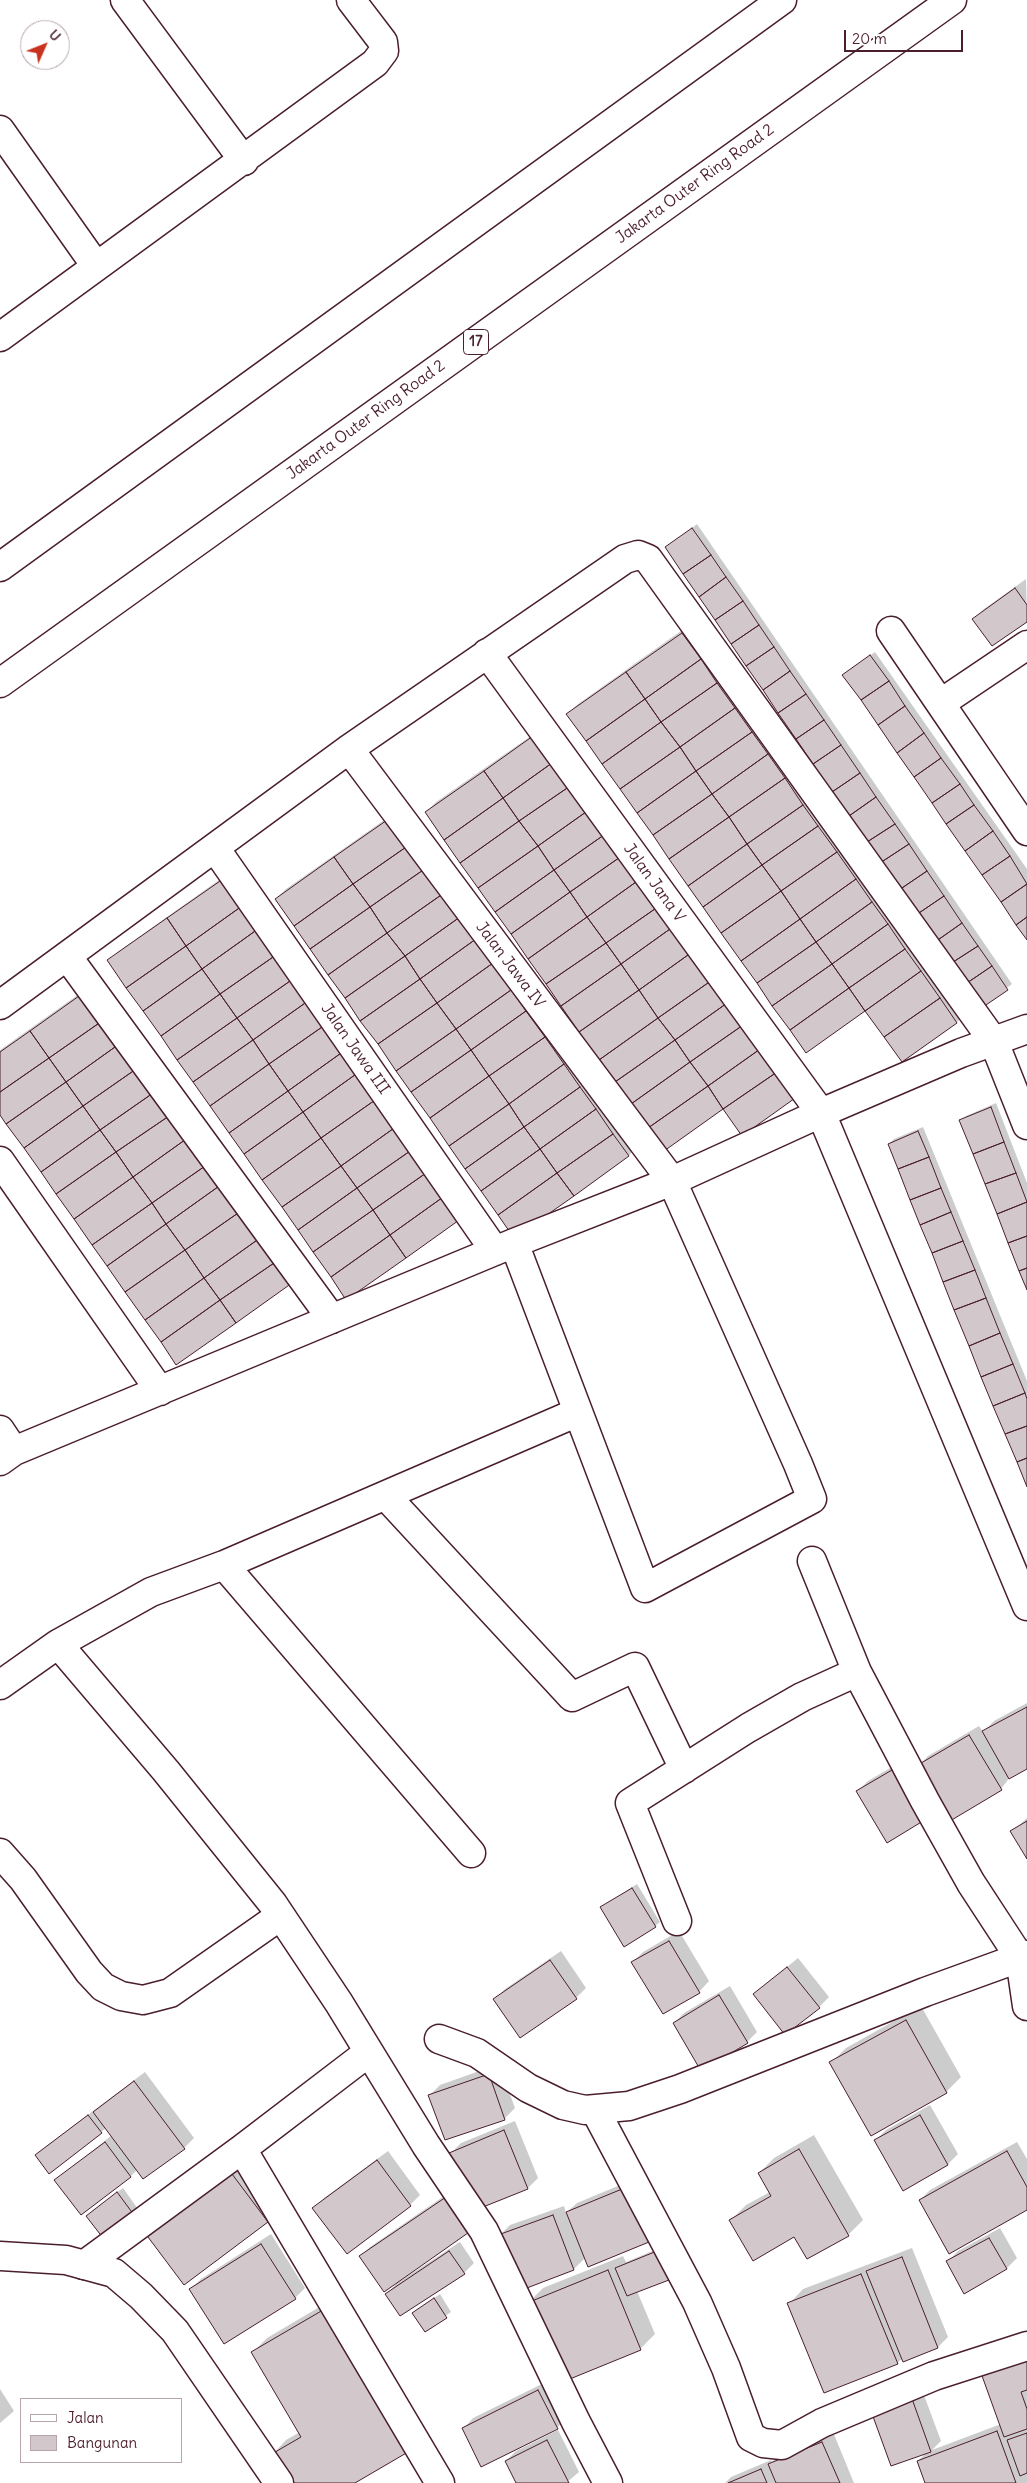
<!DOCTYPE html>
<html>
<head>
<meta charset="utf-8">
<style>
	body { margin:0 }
	#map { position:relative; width:1027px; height:2483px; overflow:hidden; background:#fff; font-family:Delius,sans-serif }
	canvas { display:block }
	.legend { position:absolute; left:20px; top:2398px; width:162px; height:65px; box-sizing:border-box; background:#fff; border:1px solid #b7a5aa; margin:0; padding:6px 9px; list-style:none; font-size:15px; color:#4a1f2b }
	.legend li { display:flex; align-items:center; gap:10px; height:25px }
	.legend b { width:25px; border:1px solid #b7a5aa }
	.north { position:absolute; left:20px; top:20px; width:50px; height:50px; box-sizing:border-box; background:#fff; border:1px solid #b7a5aa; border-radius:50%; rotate:46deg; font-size:14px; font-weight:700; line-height:20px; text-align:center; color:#4a1f2b }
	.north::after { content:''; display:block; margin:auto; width:18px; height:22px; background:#c8321e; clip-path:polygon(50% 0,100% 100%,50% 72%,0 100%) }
	.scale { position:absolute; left:844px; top:30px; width:119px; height:22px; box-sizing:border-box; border:2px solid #4a1f2b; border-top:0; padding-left:6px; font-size:15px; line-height:18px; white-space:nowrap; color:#4a1f2b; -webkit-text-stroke:4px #fff; paint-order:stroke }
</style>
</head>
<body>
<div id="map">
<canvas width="1027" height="2483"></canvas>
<ul class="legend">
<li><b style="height:6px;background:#fff"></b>Jalan</li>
<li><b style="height:14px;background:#d2c7cb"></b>Bangunan</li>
</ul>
<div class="north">U</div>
<div class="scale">20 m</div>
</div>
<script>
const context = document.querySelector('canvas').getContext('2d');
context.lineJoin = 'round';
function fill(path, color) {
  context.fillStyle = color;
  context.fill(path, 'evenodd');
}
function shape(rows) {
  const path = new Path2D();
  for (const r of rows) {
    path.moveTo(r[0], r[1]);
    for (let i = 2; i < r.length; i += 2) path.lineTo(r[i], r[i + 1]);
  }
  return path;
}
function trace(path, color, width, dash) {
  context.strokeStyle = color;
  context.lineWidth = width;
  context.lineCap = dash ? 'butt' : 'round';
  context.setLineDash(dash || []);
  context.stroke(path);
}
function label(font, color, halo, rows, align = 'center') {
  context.font = font + ' Delius,sans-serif';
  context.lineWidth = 4;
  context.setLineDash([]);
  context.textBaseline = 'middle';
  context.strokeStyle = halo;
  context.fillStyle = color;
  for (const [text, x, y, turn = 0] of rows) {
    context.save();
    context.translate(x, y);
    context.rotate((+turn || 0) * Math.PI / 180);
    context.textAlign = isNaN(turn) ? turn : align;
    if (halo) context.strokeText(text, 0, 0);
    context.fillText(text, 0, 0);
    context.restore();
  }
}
fill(shape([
	[697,524,1012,984,981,1007,667,547],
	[1026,579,1027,620,974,619,984,609],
	[692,623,967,1012,957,1022,902,1060,866,1009,568,714,578,704],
	[875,652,1027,869,1027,938,849,670],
	[551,722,724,1108,426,813,436,802],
	[400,809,639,1145,629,1155,514,1236,276,899,286,889],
	[233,870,461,1217,109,961,119,951],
	[96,982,0,1112,0,1050],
	[996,1103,1027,1183,1027,1286,961,1120,966,1116],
	[923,1127,1027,1381,1027,1482,889,1144,894,1139],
	[1027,1703,1027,1768,1010,1777,1001,1789,918,1766,928,1756,979,1726,983,1732,994,1721],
	[902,1761,932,1810,858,1791,868,1781],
	[1027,1818,1027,1857,1012,1832],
	[637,1884,660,1922,655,1926,602,1907],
	[679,1931,709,1981,699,1992,663,2012,633,1962,643,1952],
	[561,1951,586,1988,576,1998,495,1999,505,1989],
	[798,1958,829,1997,819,2007,754,1994],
	[730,1986,757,2032,747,2042,674,2023,684,2013],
	[921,2006,961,2077,946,2092,831,2063,846,2048],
	[499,2064,515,2108,504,2119,430,2095,440,2085],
	[145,2072,194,2138,184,2148,137,2170,131,2176,56,2180,112,2135,106,2128,49,2172,41,2150],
	[930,2105,958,2154,948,2164,904,2189,876,2140,886,2130],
	[515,2121,538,2178,528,2188,360,2257,370,2247,463,2183,451,2153,461,2143],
	[814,2135,863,2220,848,2235,731,2220,746,2205,770,2192,759,2173,774,2158],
	[1017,2142,1027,2159,1027,2208,920,2200,930,2190],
	[388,2151,420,2195,410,2205,314,2209,324,2198],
	[240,2161,277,2211,267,2221,184,2283,147,2233],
	[637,2178,658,2231,648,2241,586,2257,574,2269,500,2235,510,2225,564,2206,566,2213,577,2203],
	[123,2188,138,2209,103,2236,92,2211],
	[1000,2228,1017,2258,1007,2268,947,2262,958,2251],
	[271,2234,305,2288,295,2298,191,2289,201,2279],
	[460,2242,474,2263,464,2273,387,2294,397,2283],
	[662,2247,673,2274,668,2279,637,2291,655,2334,640,2349,528,2303,543,2288,623,2256,626,2262],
	[912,2248,948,2337,938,2347,904,2360,903,2358,897,2363,789,2304,803,2289],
	[440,2294,451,2312,425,2330,413,2313],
	[338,2296,353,2483,272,2455,286,2440,300,2432,253,2352,267,2338],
	[1027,2350,1027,2483,926,2483,918,2461,927,2452,872,2411,921,2387,941,2441,932,2450,1001,2424],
	[548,2381,567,2417,557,2428,463,2429,473,2418],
	[0,2389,14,2411,0,2423],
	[558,2430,579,2472,566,2483,517,2483,506,2461,516,2451],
	[833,2432,854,2483,725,2483,731,2477,771,2460,772,2462,779,2454]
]), '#0003');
const building = shape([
	[692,528,711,555,683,574,665,547,692,528],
	[711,555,726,577,699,597,683,574,711,555],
	[726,577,743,601,715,620,699,597,726,577],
	[1015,588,1027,605,1027,622,992,646,972,619,1015,588],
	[743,601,759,625,731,644,715,620,743,601],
	[759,625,774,647,746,666,731,644,759,625],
	[682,633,701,659,645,699,626,672,682,633],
	[774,647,790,671,763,690,746,666,774,647],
	[870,655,889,681,861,700,842,675,870,655],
	[701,659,717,683,661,722,645,699,701,659],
	[790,671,806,694,778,713,763,690,790,671],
	[626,672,645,699,586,741,566,714,626,672],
	[889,681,905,706,878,725,861,700,889,681],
	[717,683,735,708,680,747,661,722,717,683],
	[806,694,824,720,796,739,778,713,806,694],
	[645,699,661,722,602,764,586,741,645,699],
	[905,706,924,733,897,753,878,725,905,706],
	[735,708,752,732,696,771,680,747,735,708],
	[824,720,841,745,813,764,796,739,824,720],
	[661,722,680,747,620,789,602,764,661,722],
	[540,731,559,758,503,798,484,771,540,731],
	[752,732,768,754,712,794,696,771,752,732],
	[924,733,941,758,914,777,897,753,924,733],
	[841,745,860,773,832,792,813,764,841,745],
	[680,747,696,771,637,813,620,789,680,747],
	[768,754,785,778,729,817,712,794,768,754],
	[559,758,576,782,519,821,503,798,559,758],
	[941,758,960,784,932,803,914,777,941,758],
	[484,771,503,798,444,840,425,812,484,771],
	[696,771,712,794,653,835,637,813,696,771],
	[860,773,876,797,849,816,832,792,860,773],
	[785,778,803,805,747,844,729,817,785,778],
	[576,782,593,807,538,846,519,821,576,782],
	[960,784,974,805,946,824,932,803,960,784],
	[712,794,729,817,669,859,653,835,712,794],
	[876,797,895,824,867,842,849,816,876,797],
	[503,798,519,821,460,863,444,840,503,798],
	[803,805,818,826,762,865,747,844,803,805],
	[974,805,993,831,965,851,946,824,974,805],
	[593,807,611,830,554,870,538,846,593,807],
	[729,817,747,844,688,886,669,859,729,817],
	[390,818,409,845,353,884,334,857,390,818],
	[519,821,538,846,478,888,460,863,519,821],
	[895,824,909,844,880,863,867,842,895,824],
	[818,826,837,852,781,891,762,865,818,826],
	[611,830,626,853,570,892,554,870,611,830],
	[993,831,1010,856,982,875,965,851,993,831],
	[747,844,762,865,703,907,688,886,747,844],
	[909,844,927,871,899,890,880,863,909,844],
	[409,845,426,868,370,907,353,884,409,845],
	[538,846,554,870,495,912,478,888,538,846],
	[837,852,856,879,800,919,781,891,837,852],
	[626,853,643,877,587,917,570,892,626,853],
	[1010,856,1027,884,1001,902,982,875,1010,856],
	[334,857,353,884,294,926,275,899,334,857],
	[762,865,781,891,721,933,703,907,762,865],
	[426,868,444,893,387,933,370,907,426,868],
	[554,870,570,892,511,934,495,912,554,870],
	[927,871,944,896,916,915,899,890,927,871],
	[643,877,662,904,606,943,587,917,643,877],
	[223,879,242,906,186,946,167,918,223,879],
	[856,879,872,902,816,942,800,919,856,879],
	[353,884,370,907,310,949,294,926,353,884],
	[1027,884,1027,917,1016,925,1001,902,1027,884],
	[781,891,800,919,741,961,721,933,781,891],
	[570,892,587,917,528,959,511,934,570,892],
	[444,893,460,917,405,956,387,933,444,893],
	[944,896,962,923,935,942,916,915,944,896],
	[872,902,888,924,832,964,816,942,872,902],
	[662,904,677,924,621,964,606,943,662,904],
	[242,906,258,929,202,969,186,946,242,906],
	[370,907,387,933,328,975,310,949,370,907],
	[460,917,476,939,420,979,405,956,460,917],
	[587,917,606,943,546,984,528,959,587,917],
	[1027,917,1027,940,1016,925,1027,917],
	[167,918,186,946,126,988,107,960,167,918],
	[800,919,816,942,757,983,741,961,800,919],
	[962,923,978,946,950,964,935,942,962,923],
	[677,924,695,950,639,990,621,964,677,924],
	[888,924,905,949,849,988,832,964,888,924],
	[258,929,276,955,220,994,202,969,258,929],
	[387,933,405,956,345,998,328,975,387,933],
	[476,939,493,963,437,1003,420,979,476,939],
	[816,942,832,964,772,1006,757,983,816,942],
	[606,943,621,964,561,1006,546,984,606,943],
	[186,946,202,969,143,1011,126,988,186,946],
	[978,946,992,966,964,985,950,964,978,946],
	[905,949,921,971,865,1011,849,988,905,949],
	[695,950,715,978,658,1018,639,990,695,950],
	[276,955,293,979,237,1018,220,994,276,955],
	[405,956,420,979,360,1021,345,998,405,956],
	[493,963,511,990,456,1029,437,1003,493,963],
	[621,964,639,990,579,1032,561,1006,621,964],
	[832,964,849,988,790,1030,772,1006,832,964],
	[992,966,1008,990,980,1009,964,985,992,966],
	[202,969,220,994,161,1036,143,1011,202,969],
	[921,971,940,998,884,1037,865,1011,921,971],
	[715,978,730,1001,675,1040,658,1018,715,978],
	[293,979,308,1001,253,1040,237,1018,293,979],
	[420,979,437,1003,378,1044,360,1021,420,979],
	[849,988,865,1011,806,1053,790,1030,849,988],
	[511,990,526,1011,471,1050,456,1029,511,990],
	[639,990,658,1018,599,1060,579,1032,639,990],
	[86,991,105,1019,49,1058,30,1031,86,991],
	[220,994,237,1018,177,1060,161,1036,220,994],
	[940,998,957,1023,902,1062,884,1037,940,998],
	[308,1001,325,1025,269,1064,253,1040,308,1001],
	[730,1001,746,1023,690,1062,675,1040,730,1001],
	[437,1003,456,1029,396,1071,378,1044,437,1003],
	[526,1011,545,1037,489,1076,471,1050,526,1011],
	[237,1018,253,1040,193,1082,177,1060,237,1018],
	[658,1018,675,1040,615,1082,599,1060,658,1018],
	[105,1019,122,1042,66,1082,49,1058,105,1019],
	[746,1023,763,1047,708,1086,690,1062,746,1023],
	[325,1025,344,1051,288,1091,269,1064,325,1025],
	[456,1029,471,1050,411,1092,396,1071,456,1029],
	[30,1031,49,1058,0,1092,0,1052,30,1031],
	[545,1037,564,1064,509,1104,489,1076,545,1037],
	[253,1040,269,1064,210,1106,193,1082,253,1040],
	[675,1040,690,1062,631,1104,615,1082,675,1040],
	[122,1042,139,1067,83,1106,66,1082,122,1042],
	[763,1047,780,1070,723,1109,708,1086,763,1047],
	[471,1050,489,1076,430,1118,411,1092,471,1050],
	[344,1051,359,1072,303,1112,288,1091,344,1051],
	[49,1058,66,1082,6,1124,0,1115,0,1092,49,1058],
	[690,1062,708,1086,648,1128,631,1104,690,1062],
	[269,1064,288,1091,229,1133,210,1106,269,1064],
	[564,1064,580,1087,524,1127,509,1104,564,1064],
	[139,1067,156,1091,100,1130,83,1106,139,1067],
	[780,1070,798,1096,742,1136,723,1109,780,1070],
	[359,1072,378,1098,321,1138,303,1112,359,1072],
	[489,1076,509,1104,449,1146,430,1118,489,1076],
	[66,1082,83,1106,24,1148,6,1124,66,1082],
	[708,1086,723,1109,664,1151,648,1128,708,1086],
	[580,1087,596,1109,540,1149,524,1127,580,1087],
	[156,1091,172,1114,116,1152,100,1130,156,1091],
	[288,1091,303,1112,244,1154,229,1133,288,1091],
	[378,1098,397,1126,341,1166,321,1138,378,1098],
	[509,1104,524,1127,465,1169,449,1146,509,1104],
	[83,1106,100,1130,41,1172,24,1148,83,1106],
	[991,1107,1004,1142,973,1154,959,1120,991,1107],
	[596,1109,613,1134,557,1173,540,1149,596,1109],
	[303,1112,321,1138,262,1180,244,1154,303,1112],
	[172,1114,189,1137,133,1177,116,1152,172,1114],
	[397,1126,413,1149,357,1188,341,1166,397,1126],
	[524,1127,540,1149,481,1191,465,1169,524,1127],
	[100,1130,116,1152,56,1194,41,1172,100,1130],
	[918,1131,929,1157,898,1169,888,1144,918,1131],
	[613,1134,629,1156,574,1196,557,1173,613,1134],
	[189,1137,208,1164,152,1203,133,1177,189,1137],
	[321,1138,341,1166,282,1207,262,1180,321,1138],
	[1004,1142,1016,1173,985,1184,973,1154,1004,1142],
	[413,1149,429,1171,373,1210,357,1188,413,1149],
	[540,1149,557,1173,498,1215,481,1191,540,1149],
	[116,1152,133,1177,74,1219,56,1194,116,1152],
	[929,1157,941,1188,910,1200,898,1169,929,1157],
	[208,1164,222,1184,166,1224,152,1203,208,1164],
	[341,1166,357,1188,298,1230,282,1207,341,1166],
	[429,1171,446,1195,390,1235,373,1210,429,1171],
	[557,1173,574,1196,514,1238,498,1215,557,1173],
	[1016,1173,1027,1202,997,1214,985,1184,1016,1173],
	[133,1177,152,1203,92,1245,74,1219,133,1177],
	[222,1184,241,1211,185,1250,166,1224,222,1184],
	[357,1188,373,1210,313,1252,298,1230,357,1188],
	[941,1188,951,1212,920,1225,910,1200,941,1188],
	[446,1195,462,1218,406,1258,390,1235,446,1195],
	[1027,1202,1027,1236,1008,1243,997,1214,1027,1202],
	[152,1203,166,1224,107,1266,92,1245,152,1203],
	[373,1210,390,1235,331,1277,313,1252,373,1210],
	[241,1211,260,1238,204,1278,185,1250,241,1211],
	[951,1212,963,1241,932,1253,920,1225,951,1212],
	[166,1224,185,1250,125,1292,107,1266,166,1224],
	[390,1235,406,1258,346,1300,331,1277,390,1235],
	[1027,1236,1027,1268,1019,1271,1008,1243,1027,1236],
	[260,1238,277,1261,220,1300,204,1278,260,1238],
	[963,1241,975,1270,943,1282,932,1253,963,1241],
	[185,1250,204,1278,145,1320,125,1292,185,1250],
	[277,1261,292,1283,236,1323,220,1300,277,1261],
	[1027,1268,1027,1290,1019,1271,1027,1268],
	[975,1270,986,1298,954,1310,943,1282,975,1270],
	[204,1278,220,1300,161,1342,145,1320,204,1278],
	[986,1298,1000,1333,969,1346,954,1310,986,1298],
	[220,1300,236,1323,176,1365,161,1342,220,1300],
	[1000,1333,1013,1364,981,1377,969,1346,1000,1333],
	[1013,1364,1025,1393,993,1406,981,1377,1013,1364],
	[1025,1393,1027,1399,1027,1426,1005,1434,993,1406,1025,1393],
	[1027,1426,1027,1458,1017,1462,1005,1434,1027,1426],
	[1027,1458,1027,1487,1017,1462,1027,1458],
	[1027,1707,1027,1769,1009,1779,982,1731,1027,1707],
	[969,1735,1002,1790,950,1821,916,1766,969,1735],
	[892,1770,923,1821,887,1843,856,1791,892,1770],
	[1027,1821,1027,1859,1010,1831,1027,1821],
	[632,1888,656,1927,624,1947,600,1907,632,1888],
	[669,1941,700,1993,663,2014,631,1962,669,1941],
	[550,1960,577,1999,520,2038,493,1999,550,1960],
	[787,1967,820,2008,785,2035,753,1994,787,1967],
	[719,1995,748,2043,701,2071,673,2023,719,1995],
	[906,2020,947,2093,871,2136,829,2062,906,2020],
	[489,2074,505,2120,445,2140,428,2095,489,2074],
	[134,2081,185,2149,143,2179,93,2112,134,2081],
	[88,2115,102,2133,49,2174,35,2155,88,2115],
	[920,2115,948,2165,903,2191,874,2140,920,2115],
	[504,2130,528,2189,473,2211,449,2153,504,2130],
	[105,2142,131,2177,81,2215,54,2180,105,2142],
	[799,2149,849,2236,807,2259,794,2237,753,2261,729,2220,771,2196,758,2173,799,2149],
	[1007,2151,1027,2187,1027,2210,949,2254,919,2200,1007,2151],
	[377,2160,411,2206,347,2254,312,2208,377,2160],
	[229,2170,268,2222,184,2285,145,2233,229,2170],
	[627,2187,649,2242,588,2267,566,2212,627,2187],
	[117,2192,134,2215,103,2238,86,2216,117,2192],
	[452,2193,475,2228,384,2292,359,2256,452,2193],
	[553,2215,574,2270,519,2291,498,2235,553,2215],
	[989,2238,1007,2269,964,2294,946,2261,989,2238],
	[261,2244,296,2299,224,2344,189,2289,261,2244],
	[449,2251,465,2274,400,2316,385,2294,449,2251],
	[657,2251,669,2280,627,2296,615,2268,657,2251],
	[902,2257,938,2348,903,2362,866,2271,902,2257],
	[608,2270,641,2350,560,2383,527,2303,608,2270],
	[861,2274,898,2364,824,2393,787,2303,861,2274],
	[434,2298,447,2318,425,2332,412,2313,434,2298],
	[323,2310,408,2452,355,2483,287,2483,270,2455,301,2437,251,2352,323,2310],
	[1027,2356,1027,2390,1021,2392,1027,2409,1027,2429,1004,2437,981,2373,1027,2356],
	[538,2390,558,2429,481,2467,462,2428,538,2390],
	[911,2396,931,2452,891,2466,871,2411,911,2396],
	[997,2431,1016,2483,925,2483,917,2461,997,2431],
	[1027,2433,1027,2473,1020,2476,1007,2440,1027,2433],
	[547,2440,569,2483,516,2483,505,2461,547,2440],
	[822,2442,840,2483,776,2483,768,2464,822,2442],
	[761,2469,767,2483,728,2483,761,2469]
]);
fill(building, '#d2c7cb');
trace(building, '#4a1f2b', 1);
const minor = shape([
	[125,0,244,161],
	[0,130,96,266],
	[0,337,375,63,384,51,383,42,351,0],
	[891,631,1027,831],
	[487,653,821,1113,1027,1606],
	[941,703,1027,645],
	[349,749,672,1181,798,1464,812,1499,645,1588,514,1243],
	[215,848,495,1251],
	[67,956,332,1319],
	[0,1005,349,749,625,559,638,555,648,559,994,1042,1027,1125],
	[0,1161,160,1391],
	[0,1430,14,1451],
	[0,1461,14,1451,514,1243,672,1181,821,1113,961,1053,1027,1029],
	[386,1496,572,1697,635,1667,684,1769],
	[812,1561,857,1672,925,1801,971,1883,1020,1958,1027,2006],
	[224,1565,471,1853],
	[58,1644,166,1771,273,1904,339,2003,426,2145,484,2231,576,2422,608,2483],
	[0,1685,58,1644,151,1592,224,1565,578,1412],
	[0,1853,23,1879,89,1972,103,1987,121,1996,143,2000,170,1993,280,1916],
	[677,1921,630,1803,748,1728,802,1697,857,1672],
	[439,2039,477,2053,528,2088,563,2105,585,2110,629,2106,680,2089,925,1992,1027,1955],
	[595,2110,697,2302,726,2368,751,2437,763,2443,782,2445,822,2423,934,2376,1027,2346],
	[242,2149,440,2483],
	[84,2265,242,2149,369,2052]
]);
const tertiary = shape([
	[0,2256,66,2260,114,2273,141,2296,175,2331,279,2483]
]);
const motorway = shape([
	[0,567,782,0],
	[0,683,952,0]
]);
trace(minor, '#4a1f2b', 31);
trace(tertiary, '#4a1f2b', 31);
trace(motorway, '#4a1f2b', 31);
trace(minor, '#fff', 28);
trace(tertiary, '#fff', 28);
trace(motorway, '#fff', 28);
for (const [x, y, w] of [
	[476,342,25]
]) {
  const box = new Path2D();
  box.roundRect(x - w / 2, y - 12.5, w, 25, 4);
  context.fillStyle = '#fff';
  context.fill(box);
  trace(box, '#4a1f2b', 1);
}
label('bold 15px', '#4a1f2b', null, [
	["17",476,342]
]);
label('16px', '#4a1f2b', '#fff', [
	["Jakarta Outer Ring Road 2",695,184,-36],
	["Jakarta Outer Ring Road 2",366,420,-36],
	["Jalan Jana V",654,883,54],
	["Jalan Jawa IV",510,965,53],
	["Jalan Jawa III",355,1049,55]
]);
</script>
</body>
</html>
